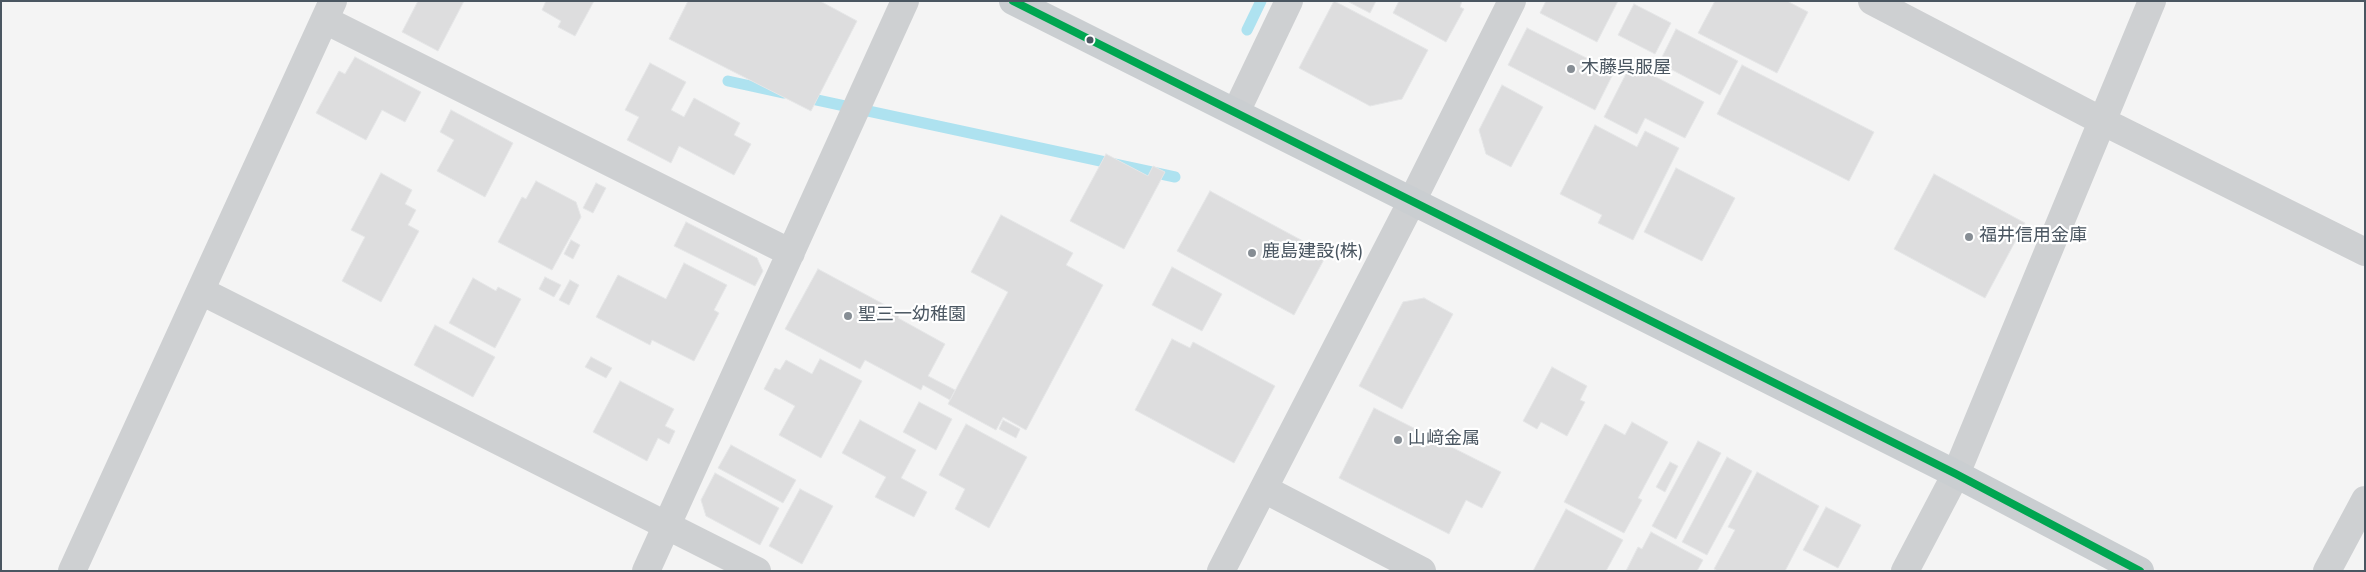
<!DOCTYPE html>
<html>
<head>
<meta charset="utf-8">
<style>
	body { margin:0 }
	#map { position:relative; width:2366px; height:572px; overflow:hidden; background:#f4f4f4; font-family:"Nunito Sans",sans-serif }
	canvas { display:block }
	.frame { position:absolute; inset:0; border:2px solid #4a5661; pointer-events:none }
</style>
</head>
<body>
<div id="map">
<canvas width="2366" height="572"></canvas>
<div class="frame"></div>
</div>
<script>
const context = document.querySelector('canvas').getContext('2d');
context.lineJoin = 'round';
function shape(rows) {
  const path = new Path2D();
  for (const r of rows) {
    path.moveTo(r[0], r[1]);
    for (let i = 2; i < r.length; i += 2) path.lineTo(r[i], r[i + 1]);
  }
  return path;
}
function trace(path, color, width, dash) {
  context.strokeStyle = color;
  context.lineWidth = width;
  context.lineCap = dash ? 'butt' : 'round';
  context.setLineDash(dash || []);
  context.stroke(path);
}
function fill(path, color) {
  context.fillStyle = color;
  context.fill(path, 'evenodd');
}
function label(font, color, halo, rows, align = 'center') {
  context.font = font + ' "Nunito Sans","Noto Sans JP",sans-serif';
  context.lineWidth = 4.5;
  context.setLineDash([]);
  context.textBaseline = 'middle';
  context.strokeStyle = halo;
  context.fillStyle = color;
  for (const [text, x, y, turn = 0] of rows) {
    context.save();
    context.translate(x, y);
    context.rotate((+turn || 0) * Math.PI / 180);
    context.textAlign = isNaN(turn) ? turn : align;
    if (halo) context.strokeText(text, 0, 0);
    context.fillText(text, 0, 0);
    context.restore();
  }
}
trace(shape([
	[1247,30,1261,1],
	[728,81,783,93],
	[803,97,1175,177]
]), '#aee2f0', 11);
const building = shape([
	[418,1,464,1,438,51,402,32,418,1],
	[546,1,594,1,575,36,558,27,561,21,542,10,546,1],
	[688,1,820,1,857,21,811,111,669,39,688,1],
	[1334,1,1428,50,1402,99,1370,106,1299,68,1334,1],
	[1347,1,1376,1,1370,13,1347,1],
	[1399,1,1462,1,1460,7,1464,9,1446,42,1393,13,1399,1],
	[1546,1,1618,1,1597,42,1540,13,1546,1],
	[1715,1,1787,1,1808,12,1777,73,1698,33,1715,1],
	[1634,4,1671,23,1655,54,1618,35,1634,4],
	[1527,28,1614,72,1595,110,1508,65,1527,28],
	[1676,29,1738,61,1720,95,1659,63,1676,29],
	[355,57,421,92,405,122,382,110,366,140,316,113,339,71,345,74,355,57],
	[650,63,686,82,671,110,684,117,694,98,740,123,734,135,751,144,734,175,679,146,671,163,627,140,639,117,625,110,650,63],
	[1631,64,1704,102,1685,138,1645,118,1637,134,1604,117,1631,64],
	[1742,65,1874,132,1849,181,1717,114,1742,65],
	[1502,85,1543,107,1511,167,1486,154,1479,130,1502,85],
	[451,110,513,143,485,197,437,171,454,140,440,132,451,110],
	[1595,125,1637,147,1645,131,1679,148,1633,240,1598,223,1602,215,1560,194,1595,125],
	[1106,154,1148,176,1153,166,1165,172,1124,249,1070,221,1106,154],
	[1676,168,1735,198,1702,261,1644,232,1676,168],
	[381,173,412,190,405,204,416,210,408,225,419,231,381,302,342,281,365,237,351,230,381,173],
	[1934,174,2025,223,1985,298,1894,249,1934,174],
	[536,181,576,202,581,217,552,270,498,242,522,197,526,199,536,181],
	[596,183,606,188,593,213,583,208,596,183],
	[1210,191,1327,254,1294,315,1177,251,1210,191],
	[1001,215,1073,253,1066,265,1103,285,1026,430,1003,417,996,430,948,404,1008,292,971,272,1001,215],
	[686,222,757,258,763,271,755,286,674,246,686,222],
	[571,240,580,245,573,259,564,254,571,240],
	[684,263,727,285,714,310,719,313,694,361,652,340,650,345,596,317,618,275,666,299,684,263],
	[1172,267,1222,294,1202,331,1152,305,1172,267],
	[818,269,900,313,898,318,945,344,928,376,955,390,950,400,923,385,921,390,865,360,860,369,785,329,818,269],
	[545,277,561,285,554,297,539,289,545,277],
	[473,278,496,291,498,287,521,299,495,348,449,323,473,278],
	[570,280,579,285,569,305,559,300,570,280],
	[1424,298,1453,314,1402,409,1359,386,1403,302,1424,298],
	[435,325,495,357,473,397,414,365,435,325],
	[1172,339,1190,348,1193,342,1275,386,1234,463,1135,410,1172,339],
	[591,357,612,368,606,378,585,367,591,357],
	[820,359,862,381,821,458,779,435,795,406,764,389,775,368,780,370,786,360,812,374,820,359],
	[1552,367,1587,386,1580,400,1585,402,1567,436,1541,422,1537,429,1523,421,1552,367],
	[620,381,674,409,665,426,675,431,669,444,658,438,647,461,593,432,620,381],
	[919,402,952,419,936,450,903,432,919,402],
	[1374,408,1501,472,1482,508,1466,500,1449,534,1339,478,1374,408],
	[860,420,916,450,901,478,927,492,914,517,875,497,886,477,842,453,860,420],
	[1003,420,1020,429,1016,438,999,429,1003,420],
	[1632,422,1668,442,1638,498,1642,500,1624,533,1564,502,1605,424,1625,435,1632,422],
	[966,424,1027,457,989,528,955,509,965,489,939,475,966,424],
	[1698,441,1721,453,1676,539,1652,526,1698,441],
	[731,445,796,480,783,503,718,468,731,445],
	[1727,457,1752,471,1707,555,1682,542,1727,457],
	[1670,462,1678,466,1665,492,1656,487,1670,462],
	[1757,472,1819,506,1785,571,1718,571,1714,569,1735,530,1728,527,1757,472],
	[715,473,779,508,760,545,706,516,701,500,715,473],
	[800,489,833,506,802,564,769,546,800,489],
	[1826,507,1861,525,1838,568,1803,550,1826,507],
	[1566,509,1623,540,1606,571,1533,571,1566,509],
	[1651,532,1703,560,1697,571,1626,571,1638,547,1642,549,1651,532]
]);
fill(building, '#ddddde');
trace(building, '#e5e6e7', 1);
trace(shape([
	[1872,1,2102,121,2365,252],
	[325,20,791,253],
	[1236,112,1289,1],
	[201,291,757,571],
	[1264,489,1422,571],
	[72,571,333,1],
	[646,571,905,1],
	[1221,571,1412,201,1512,1],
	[1905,571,1956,474,2152,1],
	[2327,571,2365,500]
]), '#ced0d2', 28);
trace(shape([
	[1013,1,1956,474,2140,571]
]), '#caced1', 28);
trace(shape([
	[1013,1,1956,474,2140,571]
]), '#00a651', 8);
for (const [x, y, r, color] of [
	[1090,40,4.5,"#4a5661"],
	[1571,69,5,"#868d94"],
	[1969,237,5,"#868d94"],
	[1252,253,5,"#868d94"],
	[848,316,5,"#868d94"],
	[1398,440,5,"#868d94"]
]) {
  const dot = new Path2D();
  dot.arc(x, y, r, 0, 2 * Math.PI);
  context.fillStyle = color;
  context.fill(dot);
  trace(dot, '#fff', 2);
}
label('18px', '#4a5661', '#fff', [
	["木藤呉服屋",1581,69],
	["福井信用金庫",1979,237],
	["鹿島建設(株)",1262,253],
	["聖三一幼稚園",858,316],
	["山﨑金属",1408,440]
], 'left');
</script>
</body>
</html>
